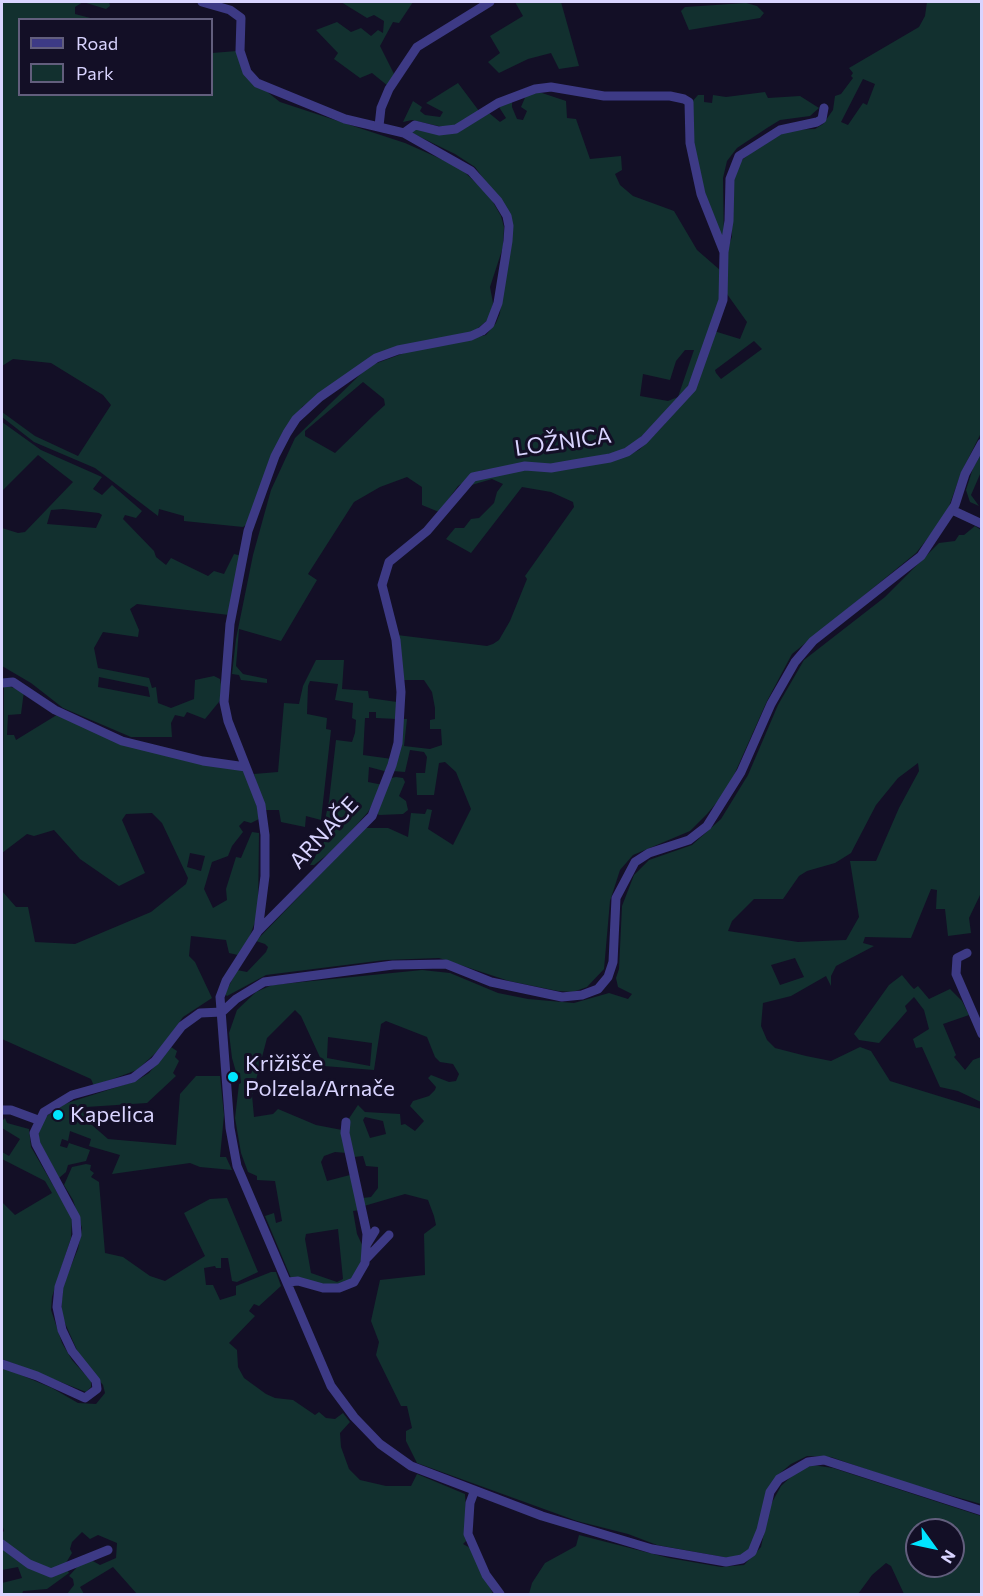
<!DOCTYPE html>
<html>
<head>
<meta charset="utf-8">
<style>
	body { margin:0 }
	#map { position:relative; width:983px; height:1596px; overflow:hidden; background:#130f26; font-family:Commissioner,sans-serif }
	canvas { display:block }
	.frame { position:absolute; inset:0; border:3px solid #d9d4ff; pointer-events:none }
	.legend { position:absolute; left:18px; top:18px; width:195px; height:78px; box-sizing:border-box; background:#130f26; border:2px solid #625e7d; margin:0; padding:8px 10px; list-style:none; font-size:18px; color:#d9d4ff }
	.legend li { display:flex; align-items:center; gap:12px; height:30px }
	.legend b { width:30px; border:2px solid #625e7d }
	.north { position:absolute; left:905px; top:1518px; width:60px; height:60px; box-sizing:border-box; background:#130f26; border:2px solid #625e7d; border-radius:50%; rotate:123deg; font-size:16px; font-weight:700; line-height:24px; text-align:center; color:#d9d4ff }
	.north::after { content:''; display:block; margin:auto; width:21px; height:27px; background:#00e5ff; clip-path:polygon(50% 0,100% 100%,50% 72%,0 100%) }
</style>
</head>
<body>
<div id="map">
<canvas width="983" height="1596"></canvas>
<div class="frame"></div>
<ul class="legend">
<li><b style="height:8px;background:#3d3a85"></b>Road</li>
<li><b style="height:16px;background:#12302f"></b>Park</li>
</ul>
<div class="north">N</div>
</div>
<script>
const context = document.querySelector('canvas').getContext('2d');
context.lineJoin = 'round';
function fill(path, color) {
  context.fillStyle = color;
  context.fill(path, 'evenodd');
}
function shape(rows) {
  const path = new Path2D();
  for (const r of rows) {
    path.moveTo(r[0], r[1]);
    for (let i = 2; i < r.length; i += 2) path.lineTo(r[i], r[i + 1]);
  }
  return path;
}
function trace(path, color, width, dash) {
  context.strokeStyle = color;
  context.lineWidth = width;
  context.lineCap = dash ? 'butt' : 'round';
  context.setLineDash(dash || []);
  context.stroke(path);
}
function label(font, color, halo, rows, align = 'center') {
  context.font = font + ' Commissioner,sans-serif';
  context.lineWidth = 6;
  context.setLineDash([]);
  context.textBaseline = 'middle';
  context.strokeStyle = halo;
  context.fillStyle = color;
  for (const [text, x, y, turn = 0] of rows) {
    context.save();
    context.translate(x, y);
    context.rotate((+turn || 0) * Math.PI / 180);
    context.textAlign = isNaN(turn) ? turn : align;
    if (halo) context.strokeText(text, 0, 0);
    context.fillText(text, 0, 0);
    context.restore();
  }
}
fill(shape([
	[2,2,109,2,110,6,106,9,83,2,75,7,75,14,94,19,20,20,20,94,212,94,212,53,237,51,251,79,280,102,405,143,459,167,489,195,501,216,504,227,503,247,490,287,493,303,489,319,473,332,371,357,302,407,247,524,243,527,184,521,184,516,159,509,158,516,95,468,34,442,2,417,2,412,35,436,78,456,111,405,103,395,51,363,13,359,2,366],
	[341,2,413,2,399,23,393,22,380,46,394,74,388,86,372,73,360,78,334,59,338,53,316,30,337,22,351,32,361,28,371,36,378,30,383,33,384,21,374,15,367,18],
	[515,2,561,2,579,66,559,69,551,53,528,59,499,73,488,62,500,53,490,36,523,16],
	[927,2,981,2,981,433,961,473,946,515,916,553,792,654,767,701,734,775,723,795,707,814,690,831,633,855,620,870,610,901,604,969,587,987,573,992,558,991,509,981,439,958,385,960,266,975,227,996,225,994,237,970,247,972,266,952,268,947,265,944,256,941,365,828,388,828,408,837,411,813,425,814,427,809,432,810,428,829,453,845,471,809,456,772,445,762,439,763,434,795,417,795,416,773,425,773,427,757,424,752,410,750,405,772,393,771,403,719,407,719,404,746,430,749,442,745,441,729,430,729,430,720,435,719,435,708,432,692,424,680,402,680,397,635,487,646,493,644,499,640,510,621,527,579,525,576,574,507,573,502,551,492,522,487,471,553,446,539,455,528,464,528,471,519,479,518,494,503,497,492,503,484,492,479,468,486,479,478,494,474,621,458,639,450,661,428,677,409,714,331,740,339,747,322,727,294,727,249,732,237,732,181,738,163,769,139,791,130,815,129,823,124,833,110,835,96,841,94,853,78,851,76,853,73,849,68,919,27,925,16],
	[863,79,875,84,867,105,863,103,848,125,841,122],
	[754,341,762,349,721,379,716,373,715,370],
	[746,3,757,6,764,13,760,18,689,30,681,11,685,7],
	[458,83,479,111,463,123,447,128,412,120,403,122,413,101,422,107,420,111,425,115,440,117,443,112,426,103],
	[539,92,566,101,567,118,576,119,590,159,621,156,622,170,615,174,620,185,633,196,674,211,697,250,720,270,721,291,716,313,691,382,683,394,634,444,615,453,549,465,482,470,458,486,439,512,422,505,422,487,407,477,380,487,354,502,308,574,317,580,281,641,239,629,236,666,243,674,267,679,267,683,241,680,239,675,232,674,236,639,253,555,271,490,295,438,369,366,407,352,486,335,496,323,500,313,509,214,475,167,455,154,410,132,416,129,463,129,489,113,500,122,506,118,499,107,512,99,512,107,517,119,523,120,527,111,521,107,527,93],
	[685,350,694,350,678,397,668,401,640,396,643,374,670,380,676,361],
	[363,382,384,399,385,405,374,415,335,453,305,436,305,431],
	[765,92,768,98,800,96,819,108,810,116,780,120,767,128,737,148,727,161,723,178,724,244,710,213,693,146,691,103,698,95,704,95,704,102,712,103,713,95,726,97],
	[2,422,41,450,102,477,93,489,102,495,112,485,142,511,136,518,125,515,123,519,154,551,156,557,166,565,171,558,208,576,214,571,224,574,234,554,242,556,229,615,137,604,130,609,139,630,138,637,103,632,94,648,98,668,149,678,152,688,156,687,158,703,171,708,194,699,195,680,214,676,220,679,223,697,205,719,187,712,184,717,175,715,171,723,172,737,131,737,63,708,31,683,2,666,2,528,18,533,25,532,73,482,38,455,2,491],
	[63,509,99,513,102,515,96,528,47,524,51,510],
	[99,677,148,687,150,697,98,687],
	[981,454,981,472,971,495,979,506,970,502,966,490,973,468],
	[975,526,981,530,981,893,969,918,971,933,948,936,945,909,936,909,937,890,931,889,911,938,865,937,863,943,874,946,836,966,831,976,831,986,826,976,791,996,763,1003,761,1026,767,1040,775,1048,806,1056,831,1061,860,1047,871,1051,890,1081,981,1109,981,1504,903,1482,831,1457,807,1456,791,1464,779,1474,766,1494,759,1527,750,1549,744,1554,729,1558,657,1545,628,1534,577,1521,417,1463,406,1441,406,1431,412,1428,407,1406,401,1406,376,1355,379,1342,371,1321,380,1280,425,1275,424,1234,436,1225,434,1216,428,1200,405,1194,364,1206,363,1198,371,1197,378,1188,378,1167,366,1166,363,1156,354,1157,348,1135,348,1120,358,1105,365,1112,400,1114,401,1125,405,1124,415,1131,424,1121,410,1106,413,1101,429,1096,435,1090,436,1087,428,1078,431,1075,449,1082,456,1081,459,1074,453,1064,440,1062,435,1057,427,1037,386,1021,381,1024,374,1070,324,1066,301,1016,295,1010,267,1038,252,1095,254,1117,273,1114,278,1109,316,1125,342,1130,347,1153,335,1152,324,1156,321,1162,327,1181,350,1175,360,1210,353,1211,357,1234,365,1251,356,1277,335,1287,291,1278,265,1216,274,1213,276,1223,282,1221,275,1181,257,1180,257,1176,248,1172,241,1153,235,1118,239,1084,241,1083,240,1073,236,1072,232,1058,229,1033,237,1010,256,992,272,985,422,970,450,973,498,993,528,999,574,1003,609,993,628,999,632,994,618,987,616,978,619,969,622,906,634,875,649,860,692,845,721,819,748,775,778,705,804,660,885,597,939,543,955,541,959,535,964,535],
	[918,763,919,771,899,808,876,861,850,861,859,917,846,940,798,942,728,931,732,921,754,899,783,899,799,876,807,871,835,863,851,853,876,805,898,778],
	[795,958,804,977,780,985,771,965],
	[328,1037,372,1043,370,1066,327,1058],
	[365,1117,383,1121,386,1134,370,1138,363,1120],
	[338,1229,343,1279,337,1282,311,1273,305,1239,306,1234],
	[316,660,344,660,342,689,368,691,369,698,397,702,397,719,376,718,376,712,369,712,369,718,365,718,363,755,392,759,388,772,369,767,368,782,383,785,368,812,336,848,314,865,310,865,327,837,322,834,329,801,336,740,352,742,355,733,356,720,352,718,353,703,335,700,338,684,310,681,308,686,307,714,327,718,326,729,331,730,321,820,306,816,305,827,281,822,279,810,264,810,254,774,278,772,284,703,299,704,303,686],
	[4,685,24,691,21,714,8,715,7,735,14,735,16,740,60,713,99,734,244,768,256,800,259,819,251,823,244,821,239,826,243,832,232,846,228,856,212,862,204,889,213,908,227,900,226,889,236,857,241,858,252,832,259,833,258,914,249,938,238,955,229,953,226,940,191,936,189,956,195,962,212,998,183,1017,161,1048,137,1070,94,1086,91,1079,2,1039,2,891,16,907,28,907,35,942,75,944,151,912,186,884,188,878,162,823,152,813,126,814,122,820,145,873,119,886,80,859,54,830,34,836,27,834,2,853],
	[190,853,205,856,201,871,187,867],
	[396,777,403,778,405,782,399,796,406,801,408,810,403,814,379,815,376,812,391,778],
	[902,975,911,986,914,989,918,986,929,999,950,989,962,1001,969,1015,943,1024,956,1055,954,1057,965,1070,973,1060,981,1057,981,1102,958,1091,940,1087,922,1047,916,1048,913,1039,929,1029,924,1010,914,997,905,1006,907,1011,879,1043,859,1040,854,1034,889,985],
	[171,1047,177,1051,175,1057,179,1061,173,1073,176,1076,147,1103,86,1107,84,1118,108,1139,176,1145,180,1094,196,1076,220,1076,224,1115,220,1157,226,1157,232,1170,200,1167,190,1163,112,1174,120,1155,89,1146,91,1139,70,1131,68,1141,62,1139,60,1146,67,1148,69,1143,90,1150,86,1161,68,1165,66,1172,59,1178,38,1139,39,1127,43,1119,61,1105,136,1081,149,1073],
	[5,1118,7,1123,29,1129,31,1147,72,1218,71,1238,52,1297,51,1310,62,1343,72,1360,91,1381,91,1387,86,1392,2,1359,2,1202,15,1215,52,1193,45,1181,2,1159,2,1152,9,1156,20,1139,2,1128,2,1121],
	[86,1164,91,1165,90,1170,94,1173,91,1177,99,1182,105,1253,123,1257,150,1276,165,1281,205,1256,184,1213,210,1199,227,1198,258,1272,237,1282,232,1281,228,1258,221,1258,221,1268,216,1268,215,1266,204,1268,206,1285,213,1285,220,1300,236,1295,236,1286,271,1272,276,1272,281,1286,259,1306,254,1304,249,1311,255,1316,229,1343,237,1350,238,1367,244,1378,266,1394,275,1398,293,1400,315,1415,319,1412,326,1418,335,1419,343,1413,350,1422,340,1433,341,1447,349,1469,360,1480,386,1486,411,1486,417,1474,465,1494,468,1539,463,1544,472,1549,493,1594,137,1594,113,1567,80,1587,84,1594,67,1594,74,1585,73,1579,69,1576,78,1566,91,1560,100,1565,116,1558,117,1543,98,1535,90,1539,82,1532,72,1542,70,1549,72,1553,64,1566,57,1569,36,1566,2,1540,2,1533,4,1531,2,1524,2,1367,52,1388,78,1403,96,1404,105,1393,103,1385,80,1357,61,1314,63,1285,78,1249,82,1228,73,1200,64,1185,72,1167],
	[812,1465,833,1468,981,1516,981,1594,904,1594,891,1566,886,1563,872,1575,858,1594,529,1594,532,1583,545,1563,576,1546,579,1535,669,1558,721,1567,744,1565,761,1547,770,1506,781,1486,796,1472],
	[917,1530,953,1530,953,1566,917,1566],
	[2,1547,39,1572,68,1571,69,1573,47,1589,23,1591,22,1594,2,1594,2,1583,22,1578,18,1567,2,1570]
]), '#12302f');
trace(shape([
	[202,2,230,10,241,18,240,51,247,72,257,83,345,119,404,133],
	[379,126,381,108,389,89,417,47,490,2],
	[724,252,729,221,730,179,739,156,780,130,817,122,822,119,824,108],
	[952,510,982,524],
	[2,683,13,682,55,710,122,741,203,761,246,767],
	[258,931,372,816,392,765,398,743,401,692,396,640,382,585,389,562,427,531,473,477,525,466,551,468,574,464,610,458,627,452,644,440,692,388,723,300,724,252,701,194,690,143,689,102,684,99,670,96,604,96,551,87,535,89,498,103,456,129,439,131,415,125,404,133,471,171,498,201,507,216,509,226,508,241,498,303,490,324,482,331,471,336,398,350,376,358,320,397,296,419,287,433,275,456,248,531,230,624,224,702,228,721,261,805,265,835,265,876,258,931,226,981,220,997,230,1128,237,1166,331,1386,354,1417,380,1444,411,1466,542,1516,652,1549,726,1562,742,1559,752,1552,761,1530,770,1492,779,1479,808,1462,824,1460,982,1511],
	[967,953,957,958,956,974,982,1034],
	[2,1110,11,1110,38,1120],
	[367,1244,375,1231],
	[366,1259,389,1235],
	[288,1282,298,1281,323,1288,339,1288,354,1282,365,1263,367,1234,345,1133,346,1122],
	[2,1364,37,1376,85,1398,97,1389,96,1381,72,1351,62,1330,57,1307,59,1287,77,1235,76,1218,36,1144,34,1133,44,1112,72,1095,133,1078,155,1061,182,1026,200,1013,222,1012,236,999,264,982,393,965,446,964,491,982,562,997,582,995,598,989,608,977,613,962,616,898,635,862,649,853,689,840,707,826,741,772,771,704,795,662,813,641,921,556,955,505,965,474,982,443],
	[474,1492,470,1503,468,1534,486,1575,500,1594],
	[2,1544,29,1564,51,1573,108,1550]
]), '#3d3a85', 9);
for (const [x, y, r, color] of [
	[233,1077,6,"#00e5ff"],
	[58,1115,6,"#00e5ff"]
]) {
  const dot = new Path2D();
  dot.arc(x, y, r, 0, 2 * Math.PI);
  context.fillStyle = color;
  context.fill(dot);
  trace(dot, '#130f26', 2);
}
label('22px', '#d9d4ff', '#130f26', [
	["LOŽNICA",563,442,-8],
	["ARNAČE",324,833,-47]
]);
label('22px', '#d9d4ff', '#130f26', [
	["Križišče",245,1064],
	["Polzela/Arnače",245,1089],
	["Kapelica",70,1115]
], 'left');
</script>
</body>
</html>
